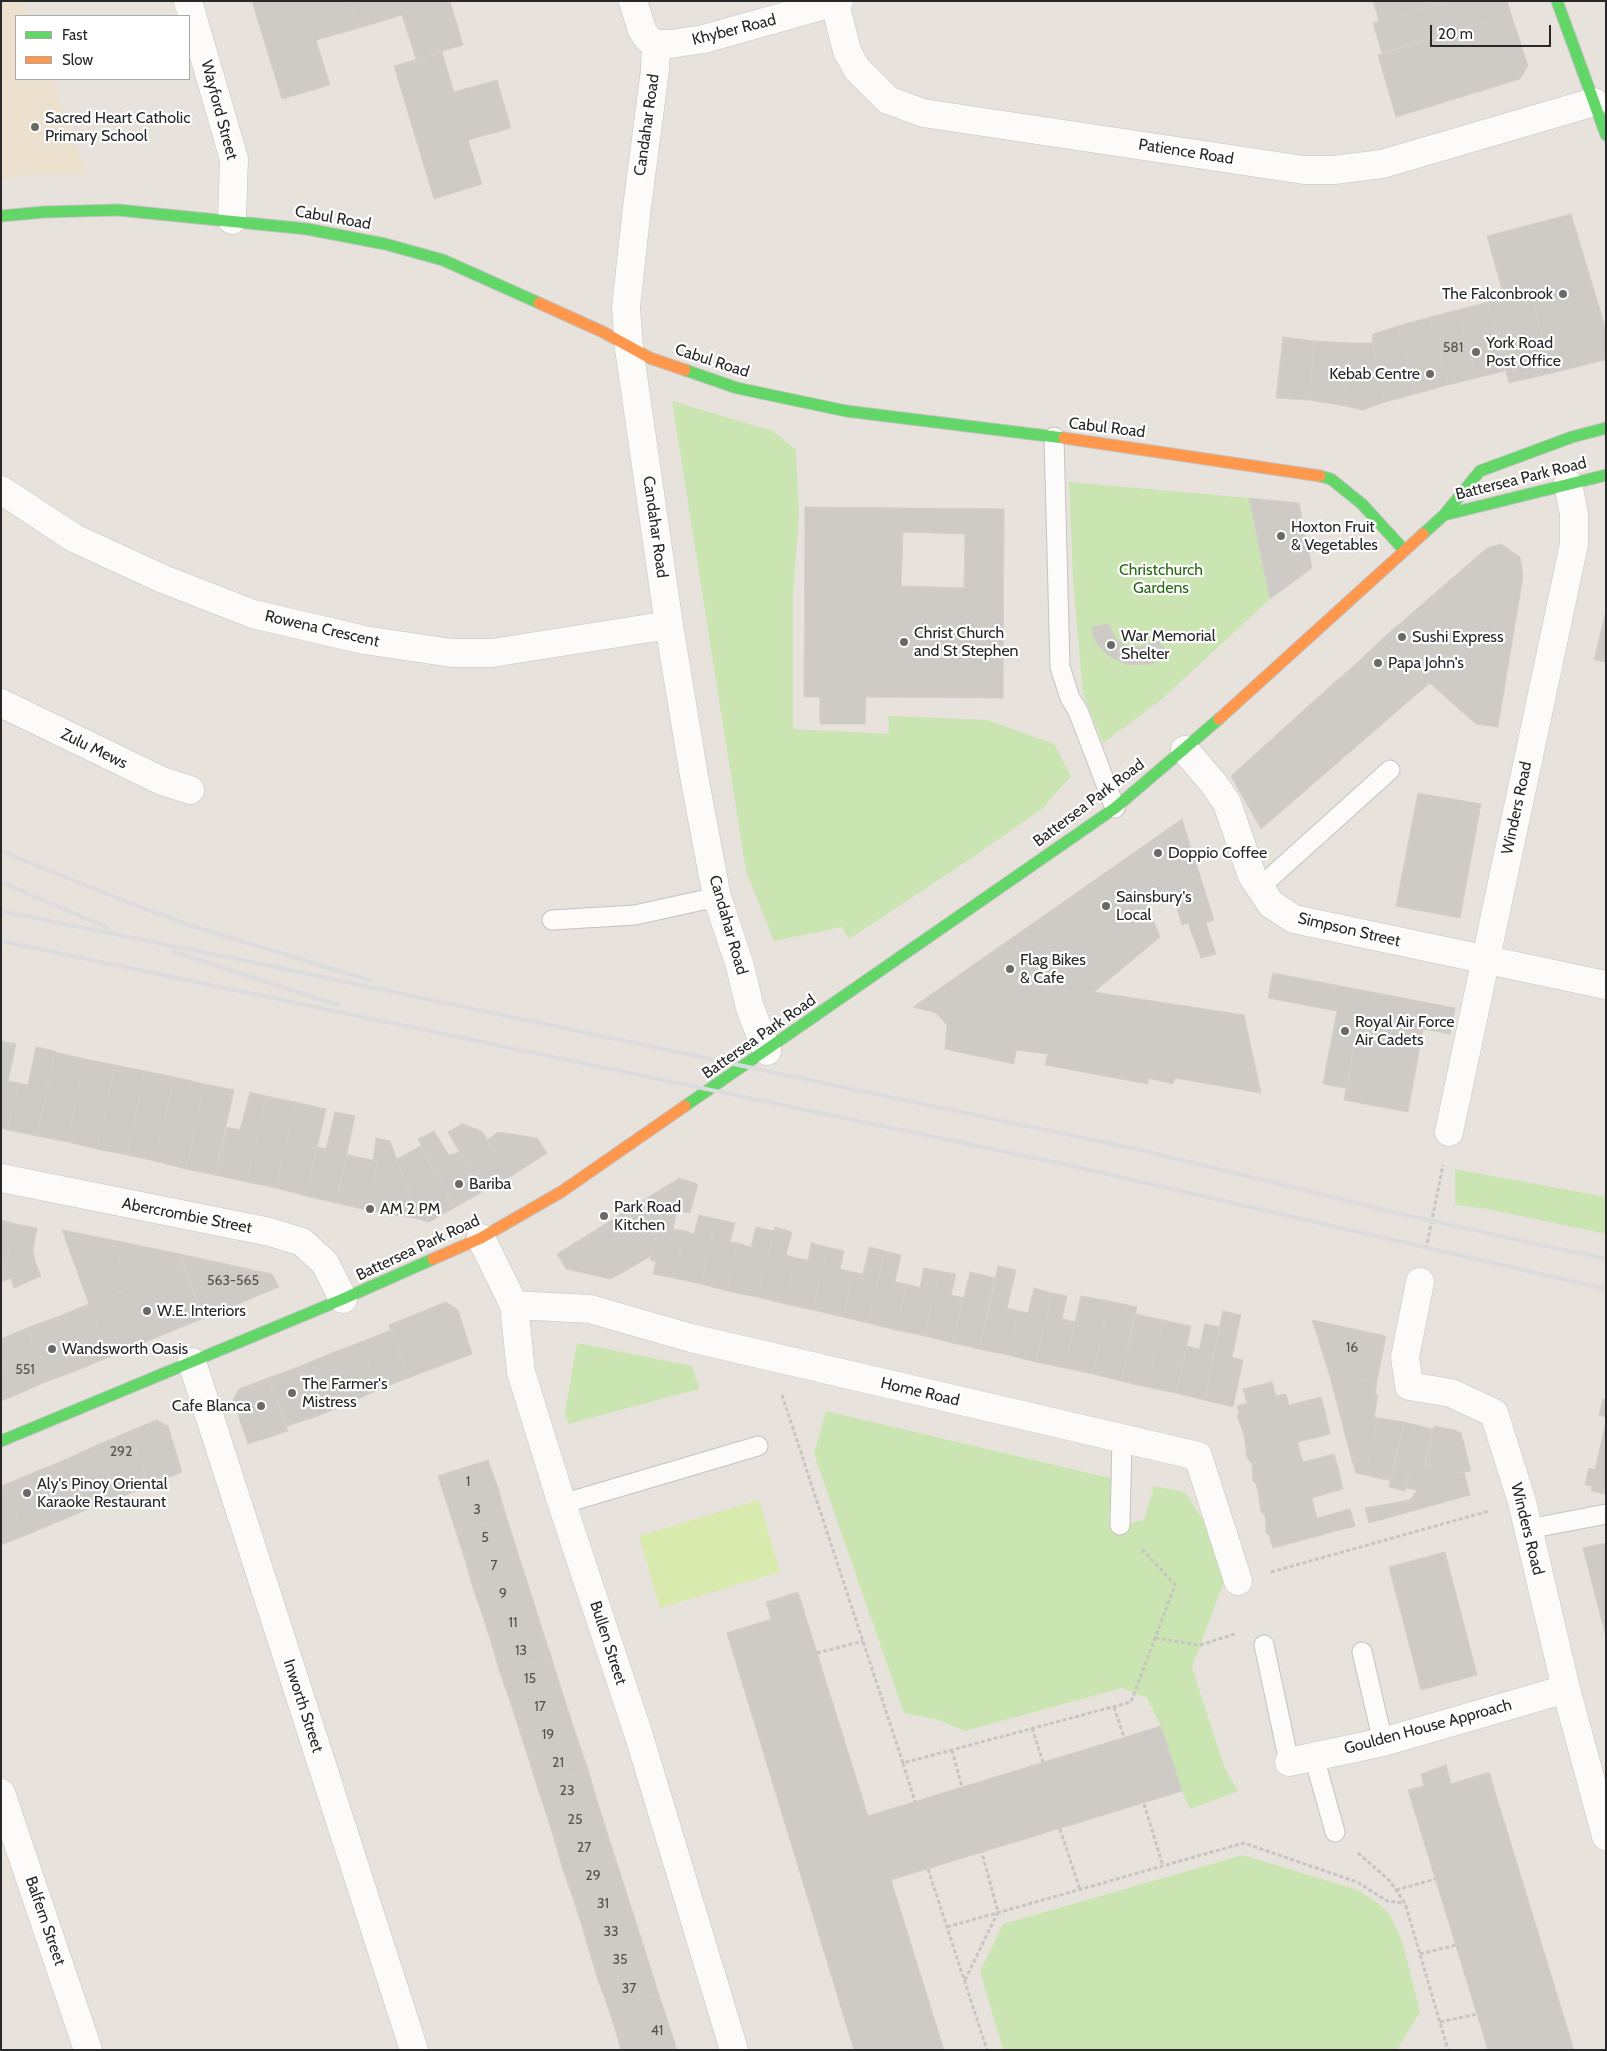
<!DOCTYPE html>
<html>
<head>
<meta charset="utf-8">
<style>
	body { margin:0 }
	#map { position:relative; width:1607px; height:2051px; overflow:hidden; background:#e8e2dc; font-family:Cabin,sans-serif }
	canvas { display:block }
	.frame { position:absolute; inset:0; border:2px solid #282828; pointer-events:none }
	.legend { position:absolute; left:15px; top:15px; width:175px; height:65px; box-sizing:border-box; background:#fff; border:1px solid #a9a9a9; margin:0; padding:6px 9px; list-style:none; font-size:15px; color:#282828 }
	.legend li { display:flex; align-items:center; gap:10px; height:25px }
	.legend b { width:25px; border:1px solid #a9a9a9 }
	.scale { position:absolute; left:1430px; top:25px; width:121px; height:22px; box-sizing:border-box; border:2px solid #282828; border-top:0; padding-left:6px; font-size:15px; line-height:18px; white-space:nowrap; color:#282828; -webkit-text-stroke:4px #fff; paint-order:stroke }
</style>
</head>
<body>
<div id="map">
<canvas width="1607" height="2051"></canvas>
<div class="frame"></div>
<ul class="legend">
<li><b style="height:6px;background:#63d668"></b>Fast</li>
<li><b style="height:6px;background:#ff974d"></b>Slow</li>
</ul>
<div class="scale">20 m</div>
</div>
<script>
const context = document.querySelector('canvas').getContext('2d');
context.lineJoin = 'round';
function fill(path, color) {
  context.fillStyle = color;
  context.fill(path, 'evenodd');
}
function shape(rows) {
  const path = new Path2D();
  for (const r of rows) {
    path.moveTo(r[0], r[1]);
    for (let i = 2; i < r.length; i += 2) path.lineTo(r[i], r[i + 1]);
  }
  return path;
}
function trace(path, color, width, dash) {
  context.strokeStyle = color;
  context.lineWidth = width;
  context.lineCap = dash ? 'butt' : 'round';
  context.setLineDash(dash || []);
  context.stroke(path);
}
function label(font, color, halo, rows, align = 'center') {
  context.font = font + ' Cabin,sans-serif';
  context.lineWidth = 4.5;
  context.setLineDash([]);
  context.textBaseline = 'middle';
  context.strokeStyle = halo;
  context.fillStyle = color;
  for (const [text, x, y, turn = 0] of rows) {
    context.save();
    context.translate(x, y);
    context.rotate((+turn || 0) * Math.PI / 180);
    context.textAlign = isNaN(turn) ? turn : align;
    if (halo) context.strokeText(text, 0, 0);
    context.fillText(text, 0, 0);
    context.restore();
  }
}
fill(shape([
	[1,1,23,1,29,16,16,16,16,79,52,79,87,174,25,175,1,180]
]), '#ece1cf');
fill(shape([
	[672,401,773,431,796,450,799,513,793,594,793,729,889,734,888,716,987,720,1054,744,1071,776,1043,808,960,866,849,939,842,927,774,941,746,871],
	[1069,482,1249,498,1270,599,1162,699,1103,743,1083,694,1073,581],
	[1455,1169,1606,1197,1606,1234,1488,1209,1455,1205],
	[577,1343,692,1366,699,1389,568,1424,565,1413],
	[826,1411,1114,1479,1109,1519,1120,1525,1144,1520,1154,1486,1185,1492,1206,1525,1225,1579,1192,1667,1225,1769,1238,1791,1190,1809,1182,1791,1161,1726,1147,1698,1122,1688,965,1731,939,1720,904,1713,814,1454],
	[1243,1855,1358,1890,1378,1903,1390,1915,1402,1941,1420,2012,1397,2050,1003,2050,980,1971,1003,1924]
]), '#cae5b2');
fill(shape([
	[759,1500,780,1572,660,1608,639,1536]
]), '#d8eaae');
const building = shape([
	[252,1,351,1,359,28,316,40,330,85,282,99,252,1],
	[351,1,450,1,463,45,416,59,402,15,359,28,351,1],
	[1373,1,1451,1,1379,21,1373,1],
	[1451,1,1507,1,1511,14,1382,53,1373,23,1451,1],
	[1511,14,1528,66,1520,79,1396,117,1378,55,1511,14],
	[442,52,454,92,497,80,511,128,468,140,482,184,434,199,394,66,442,52],
	[1571,214,1606,330,1605,360,1552,373,1530,290,1504,297,1487,236,1571,214],
	[1530,290,1552,373,1509,383,1488,302,1530,290],
	[1488,302,1505,371,1476,378,1458,310,1488,302],
	[1458,310,1476,378,1448,385,1430,317,1458,310],
	[1430,317,1448,385,1415,394,1398,326,1430,317],
	[1398,326,1415,394,1385,402,1372,343,1373,334,1398,326],
	[1283,337,1315,341,1309,400,1276,398,1283,337],
	[1315,341,1349,343,1345,406,1309,400,1315,341],
	[1349,343,1372,343,1385,402,1363,410,1345,406,1349,343],
	[1249,498,1299,503,1312,568,1270,599,1249,498],
	[805,507,1004,509,1003,698,866,697,865,724,820,724,820,697,804,697,805,507],
	[903,532,965,534,964,588,901,586,903,532],
	[1501,544,1520,557,1523,576,1498,727,1476,724,1381,640,1487,548,1501,544],
	[1606,611,1606,662,1594,660,1606,611],
	[1109,624,1115,638,1125,645,1140,647,1158,641,1170,653,1152,664,1127,665,1109,656,1097,644,1093,636,1092,627,1109,624],
	[1381,640,1430,683,1404,705,1357,663,1381,640],
	[1357,663,1404,705,1380,726,1336,681,1357,663],
	[1336,681,1380,726,1261,829,1231,776,1336,681],
	[1418,793,1481,804,1460,918,1396,906,1418,793],
	[1182,819,1214,920,1206,923,1216,954,1201,958,1188,923,1182,925,1172,893,1146,902,1160,937,1094,992,1244,1015,1261,1093,1175,1078,1173,1084,1148,1078,1148,1084,1045,1065,1048,1054,1016,1050,1014,1064,945,1049,947,1025,936,1013,913,1007,1182,819],
	[1273,973,1455,1008,1450,1034,1360,1017,1346,1088,1323,1084,1337,1011,1268,998,1273,973],
	[1360,1017,1423,1029,1408,1112,1344,1100,1360,1017],
	[1,1041,16,1044,8,1081,18,1083,8,1130,1,1128,1,1041],
	[36,1047,55,1051,37,1136,8,1130,18,1083,28,1085,36,1047],
	[55,1052,85,1059,68,1142,37,1136,55,1052],
	[85,1059,115,1065,97,1149,68,1142,85,1059],
	[115,1065,145,1071,127,1155,97,1149,115,1065],
	[145,1071,174,1077,155,1161,127,1155,145,1071],
	[174,1077,205,1084,186,1169,155,1161,174,1077],
	[205,1084,234,1090,215,1175,186,1169,205,1084],
	[250,1092,266,1096,247,1182,215,1175,227,1127,240,1130,250,1092],
	[266,1096,295,1102,276,1188,247,1182,266,1096],
	[295,1102,326,1109,306,1196,276,1188,295,1102],
	[335,1112,355,1116,336,1203,306,1196,317,1147,326,1149,335,1112],
	[462,1124,482,1131,510,1177,482,1192,448,1132,462,1124],
	[434,1131,449,1155,459,1152,482,1192,454,1208,418,1139,434,1131],
	[498,1132,537,1138,547,1153,510,1177,487,1140,498,1132],
	[376,1138,390,1141,419,1219,367,1210,378,1161,373,1161,376,1138],
	[421,1146,454,1208,429,1222,419,1219,397,1159,421,1146],
	[347,1155,378,1161,367,1210,336,1203,347,1155],
	[679,1178,698,1184,690,1213,664,1209,651,1256,611,1279,566,1269,557,1254,679,1178],
	[664,1209,677,1211,673,1229,685,1231,674,1278,653,1274,656,1262,650,1260,664,1209],
	[699,1215,716,1219,701,1284,674,1278,685,1231,694,1234,699,1215],
	[716,1219,735,1223,730,1242,738,1243,727,1291,701,1284,716,1219],
	[1,1220,15,1224,1,1282,1,1220],
	[15,1224,37,1228,33,1250,35,1261,41,1276,14,1288,11,1278,1,1282,15,1224],
	[756,1227,774,1231,757,1297,727,1291,738,1243,751,1247,756,1227],
	[775,1227,792,1232,786,1255,796,1258,785,1304,757,1297,775,1227],
	[62,1230,113,1240,128,1289,89,1304,62,1230],
	[113,1240,180,1254,184,1267,128,1289,113,1240],
	[811,1243,827,1247,813,1310,785,1304,796,1258,808,1260,811,1243],
	[827,1247,844,1251,840,1269,853,1272,843,1317,813,1310,827,1247],
	[869,1247,885,1251,868,1323,843,1317,853,1272,863,1274,869,1247],
	[885,1251,901,1255,895,1282,907,1284,896,1330,868,1323,885,1251],
	[180,1254,272,1274,279,1287,204,1318,180,1254],
	[998,1266,1016,1270,1007,1308,1019,1311,1008,1355,979,1349,998,1266],
	[184,1267,204,1318,109,1357,89,1304,184,1267],
	[924,1268,939,1271,925,1336,896,1330,907,1284,920,1288,924,1268],
	[939,1271,956,1274,951,1295,964,1298,953,1343,925,1336,939,1271],
	[970,1272,996,1278,979,1349,953,1343,970,1272],
	[1034,1288,1052,1293,1036,1362,1008,1355,1019,1311,1028,1313,1034,1288],
	[1052,1293,1067,1296,1062,1319,1075,1322,1065,1368,1036,1362,1052,1293],
	[1081,1296,1109,1301,1093,1374,1065,1368,1081,1296],
	[1109,1301,1137,1307,1121,1381,1093,1374,1109,1301],
	[446,1302,458,1310,472,1354,408,1378,389,1325,446,1302],
	[89,1304,109,1357,78,1370,57,1317,89,1304],
	[1223,1311,1241,1315,1232,1357,1243,1360,1233,1407,1204,1400,1223,1311],
	[1135,1314,1163,1320,1147,1387,1121,1381,1135,1314],
	[57,1317,78,1370,48,1381,27,1328,57,1317],
	[1163,1320,1191,1326,1176,1393,1147,1387,1163,1320],
	[1312,1320,1386,1336,1377,1381,1329,1373,1312,1320],
	[1205,1324,1220,1327,1204,1400,1176,1393,1187,1346,1199,1349,1205,1324],
	[27,1328,48,1381,16,1395,1,1358,1,1339,27,1328],
	[391,1330,408,1378,378,1390,361,1342,391,1330],
	[361,1342,378,1390,349,1403,329,1354,361,1342],
	[329,1354,349,1403,318,1416,298,1367,329,1354],
	[1,1358,16,1395,1,1401,1,1358],
	[298,1367,318,1416,287,1426,268,1378,298,1367],
	[1329,1373,1377,1381,1375,1394,1378,1395,1374,1417,1378,1418,1368,1461,1351,1457,1329,1373],
	[268,1378,288,1431,248,1444,233,1400,239,1389,268,1378],
	[1272,1382,1276,1396,1286,1394,1289,1405,1321,1397,1326,1416,1244,1435,1237,1416,1239,1412,1237,1406,1247,1403,1243,1389,1272,1382],
	[1603,1399,1606,1400,1606,1417,1599,1415,1603,1399],
	[1326,1416,1330,1434,1298,1442,1300,1452,1252,1464,1247,1458,1244,1435,1326,1416],
	[1378,1418,1404,1422,1391,1481,1356,1473,1351,1457,1368,1461,1378,1418],
	[157,1420,168,1426,182,1472,149,1486,130,1431,157,1420],
	[1606,1421,1606,1494,1591,1491,1592,1486,1585,1485,1589,1468,1595,1470,1606,1421],
	[1404,1422,1433,1429,1424,1471,1410,1468,1405,1491,1389,1487,1404,1422],
	[1434,1426,1455,1430,1461,1433,1471,1471,1458,1473,1424,1466,1434,1426],
	[130,1431,149,1486,118,1498,97,1445,130,1431],
	[97,1445,118,1498,86,1510,67,1459,97,1445],
	[1300,1452,1303,1462,1334,1454,1339,1471,1258,1491,1256,1484,1253,1481,1252,1464,1300,1452],
	[67,1459,86,1510,55,1523,35,1472,67,1459],
	[488,1460,498,1488,447,1504,438,1476,488,1460],
	[1424,1466,1458,1473,1464,1472,1470,1495,1369,1523,1365,1508,1410,1500,1417,1490,1405,1488,1410,1468,1424,1471,1424,1466],
	[1339,1471,1343,1489,1312,1498,1314,1507,1266,1519,1264,1514,1261,1512,1258,1491,1339,1471],
	[35,1472,55,1523,24,1536,4,1485,35,1472],
	[4,1485,24,1536,1,1545,1,1486,4,1485],
	[498,1488,506,1516,456,1532,447,1504,498,1488],
	[1314,1507,1317,1518,1350,1509,1355,1526,1273,1548,1269,1535,1266,1533,1266,1519,1314,1507],
	[506,1516,515,1544,465,1560,456,1532,506,1516],
	[1606,1543,1606,1637,1583,1548,1606,1543],
	[515,1544,524,1572,473,1588,465,1560,515,1544],
	[1445,1552,1477,1675,1421,1690,1389,1567,1445,1552],
	[524,1572,533,1600,483,1617,473,1588,524,1572],
	[798,1592,868,1816,1161,1726,1182,1791,891,1880,944,2050,854,2050,727,1633,771,1619,766,1602,798,1592],
	[533,1600,542,1629,492,1645,483,1617,533,1600],
	[542,1629,551,1656,500,1673,492,1645,542,1629],
	[551,1656,560,1685,510,1701,500,1673,551,1656],
	[560,1685,569,1713,519,1729,510,1701,560,1685],
	[569,1713,578,1741,528,1757,519,1729,569,1713],
	[578,1741,588,1769,537,1786,528,1757,578,1741],
	[1446,1765,1451,1784,1489,1772,1574,2050,1488,2050,1408,1790,1424,1786,1421,1774,1446,1765],
	[588,1769,596,1797,546,1813,537,1786,588,1769],
	[596,1797,605,1826,555,1842,546,1813,596,1797],
	[605,1826,614,1854,563,1870,555,1842,605,1826],
	[614,1854,623,1882,573,1898,563,1870,614,1854],
	[623,1882,632,1910,582,1926,573,1898,623,1882],
	[632,1910,641,1938,590,1954,582,1926,632,1910],
	[641,1938,650,1966,599,1983,590,1954,641,1938],
	[650,1966,659,1995,609,2010,599,1983,650,1966],
	[659,1995,668,2022,618,2039,609,2010,659,1995],
	[668,2022,677,2050,621,2050,618,2039,668,2022]
]);
fill(building, '#cecac6');
trace(building, '#d2cec9', 1);
const lane = shape([
	[1054,437,1060,667,1070,698,1078,711,1115,808],
	[1260,887,1390,770],
	[552,920,635,915,717,897],
	[562,1504,758,1446],
	[1120,1525,1122,1439],
	[1528,1529,1606,1514],
	[1264,1645,1289,1762],
	[1362,1652,1383,1742],
	[1314,1757,1335,1832]
]);
const street = shape([
	[188,1,234,159,232,220],
	[633,1,642,30,648,39,656,44],
	[835,3,847,51,857,69,888,100,923,113,1304,170,1334,170,1382,164,1594,102],
	[656,44,655,70,637,207,626,307,629,348,669,625,694,776,717,897,740,966,750,1008,767,1051],
	[656,44,670,44,704,39,839,1],
	[1,490,74,538,163,579,253,614,364,640,452,653,492,653,669,625],
	[1,703,162,781,190,790],
	[1185,750,1214,784,1227,803,1252,876,1271,904,1294,919,1606,985],
	[1449,1132,1574,544,1574,514,1568,484],
	[1,1178,270,1232,302,1242,325,1263,343,1299],
	[481,1238,514,1305,521,1372,562,1504,639,1736,734,2050],
	[1420,1282,1405,1357,1409,1386,1451,1393,1494,1413,1522,1502,1566,1689,1606,1836],
	[514,1305,590,1309,691,1338,1198,1456,1238,1581],
	[192,1362,414,2050],
	[1289,1762,1383,1742,1566,1689],
	[1,1793,88,2050]
]);
const fast = shape([
	[1557,1,1606,135],
	[1,216,44,212,118,210,307,229,385,244,443,260,539,303],
	[685,370,737,388,846,411,1064,438],
	[1320,476,1331,479,1362,504,1404,550],
	[1444,515,1606,475],
	[1423,534,1444,515,1480,471,1572,437,1606,428],
	[685,1106,1115,808,1219,719],
	[1,1441,343,1299,433,1259]
]);
const slow = shape([
	[539,303,603,332,650,358,685,370],
	[1064,438,1320,476],
	[1219,719,1423,534],
	[433,1259,481,1238,561,1192,685,1106]
]);
trace(lane, '#c4c2c3', 21);
trace(street, '#c4c2c3', 29);
trace(fast, '#c4c2c3', 13);
trace(slow, '#c4c2c3', 13);
trace(shape([
	[1426,1249,1443,1165],
	[782,1395,903,1763,1131,1702,1175,1585,1141,1548],
	[1271,1572,1489,1511],
	[1155,1638,1200,1645,1235,1634],
	[817,1653,863,1641],
	[1114,1707,1124,1737],
	[1032,1728,1043,1762],
	[952,1750,962,1787],
	[903,1763,915,1802],
	[1144,1804,1163,1866],
	[1060,1829,1080,1890],
	[1358,1853,1389,1880,1405,1903,1448,2050],
	[928,1869,987,2050],
	[1396,1890,1435,1879],
	[947,1927,1244,1843,1357,1882,1387,1901,1405,1903],
	[1420,1954,1456,1945],
	[965,1980,998,1912,982,1853],
	[1440,2022,1477,2014]
]), '#c6c5c4', 3, [4, 2.5]);
trace(lane, '#fcfbfa', 19);
trace(street, '#fcfbfa', 28);
trace(fast, '#63d668', 11);
trace(slow, '#ff974d', 11);
trace(shape([
	[1,851,132,904,195,927,369,980],
	[1,882,108,928],
	[1,911,261,964,1145,1151,1405,1215,1606,1259],
	[1,941,1068,1165,1606,1289],
	[174,952,338,1005]
]), '#dcdcde', 4);
for (const [x, y, r, color] of [
	[35,127,5,"#6b6967"],
	[1563,294,5,"#6b6967"],
	[1476,352,5,"#6b6967"],
	[1430,374,5,"#6b6967"],
	[1281,536,5,"#6b6967"],
	[1402,637,5,"#6b6967"],
	[904,642,5,"#6b6967"],
	[1111,645,5,"#6b6967"],
	[1378,663,5,"#6b6967"],
	[1158,853,5,"#6b6967"],
	[1106,906,5,"#6b6967"],
	[1010,969,5,"#6b6967"],
	[1345,1031,5,"#6b6967"],
	[459,1184,5,"#6b6967"],
	[370,1209,5,"#6b6967"],
	[604,1216,5,"#6b6967"],
	[147,1311,5,"#6b6967"],
	[52,1349,5,"#6b6967"],
	[292,1393,5,"#6b6967"],
	[261,1406,5,"#6b6967"],
	[27,1493,5,"#6b6967"]
]) {
  const dot = new Path2D();
  dot.arc(x, y, r, 0, 2 * Math.PI);
  context.fillStyle = color;
  context.fill(dot);
  trace(dot, '#fff', 2);
}
label('14px', '#525150', null, [
	["581",1453,348],
	["563-565",233,1281],
	["16",1352,1348],
	["551",25,1370],
	["292",121,1452],
	["1",468,1482],
	["3",477,1510],
	["5",485,1538],
	["7",494,1566],
	["9",503,1594],
	["11",513,1623],
	["13",521,1651],
	["15",530,1679],
	["17",540,1707],
	["19",548,1735],
	["21",558,1763],
	["23",567,1791],
	["25",575,1820],
	["27",584,1848],
	["29",593,1876],
	["31",603,1904],
	["33",611,1932],
	["35",620,1960],
	["37",629,1989],
	["41",657,2031]
]);
label('16px', '#282828', '#fff', [
	["Khyber Road",734,30,-14],
	["Wayford Street",219,110,75],
	["Candahar Road",647,125,-82],
	["Patience Road",1186,152,9],
	["Cabul Road",333,218,10],
	["Cabul Road",712,361,18],
	["Cabul Road",1107,428,7],
	["Battersea Park Road",1521,479,-14],
	["Candahar Road",655,527,82],
	["Rowena Crescent",322,629,13],
	["Zulu Mews",94,749,26],
	["Battersea Park Road",1089,803,-37],
	["Winders Road",1517,808,-78],
	["Candahar Road",728,925,74],
	["Simpson Street",1349,930,13],
	["Battersea Park Road",759,1037,-35],
	["Abercrombie Street",187,1216,11],
	["Battersea Park Road",418,1248,-25],
	["Home Road",920,1392,13],
	["Winders Road",1527,1529,76],
	["Bullen Street",608,1643,72],
	["Inworth Street",303,1706,72],
	["Goulden House Approach",1428,1727,-15],
	["Balfern Street",45,1921,71]
]);
label('16px', '#282828', '#fff', [
	["Sacred Heart Catholic",45,118],
	["Primary School",45,136],
	["The Falconbrook",1553,294,"right"],
	["York Road",1486,343],
	["Post Office",1486,361],
	["Kebab Centre",1420,374,"right"],
	["Hoxton Fruit",1291,527],
	["& Vegetables",1291,545],
	["Christ Church",914,633],
	["and St Stephen",914,651],
	["War Memorial",1121,636],
	["Shelter",1121,654],
	["Sushi Express",1412,637],
	["Papa John's",1388,663],
	["Doppio Coffee",1168,853],
	["Sainsbury's",1116,897],
	["Local",1116,915],
	["Flag Bikes",1020,960],
	["& Cafe",1020,978],
	["Royal Air Force",1355,1022],
	["Air Cadets",1355,1040],
	["Bariba",469,1184],
	["Park Road",614,1207],
	["Kitchen",614,1225],
	["AM 2 PM",380,1209],
	["W.E. Interiors",157,1311],
	["Wandsworth Oasis",62,1349],
	["The Farmer's",302,1384],
	["Mistress",302,1402],
	["Cafe Blanca",251,1406,"right"],
	["Aly's Pinoy Oriental",37,1484],
	["Karaoke Restaurant",37,1502]
], 'left');
label('16px', '#296a13', '#fff', [
	["Christchurch",1161,570],
	["Gardens",1161,588]
]);
</script>
</body>
</html>
